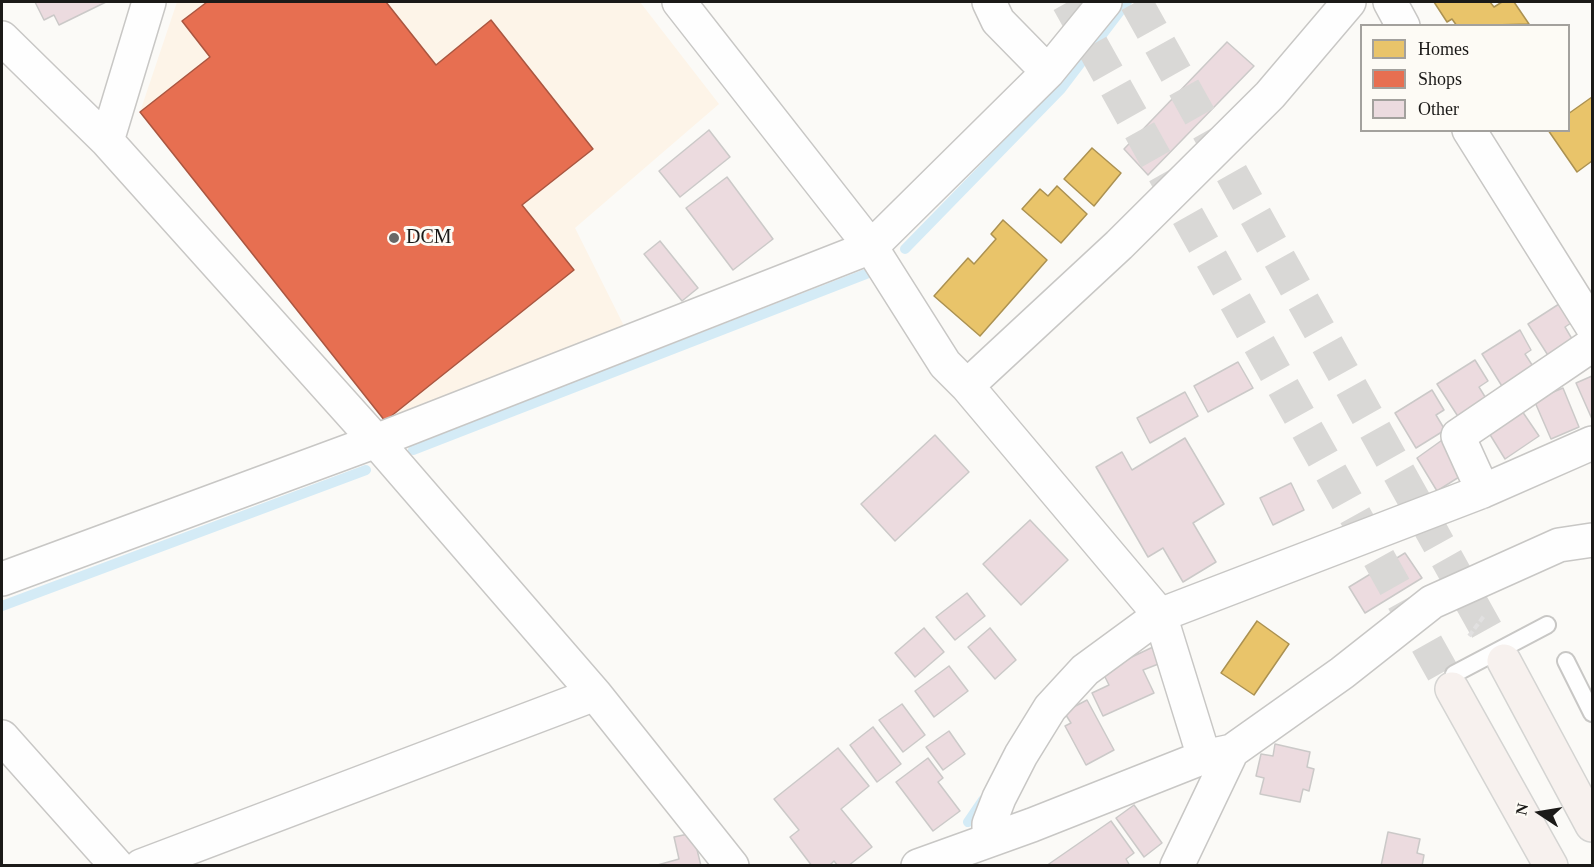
<!DOCTYPE html>
<html>
<head>
<meta charset="utf-8">
<style>
	body { margin:0 }
	#map { position:relative; width:1594px; height:867px; overflow:hidden; background:#fbfaf7; font-family:Georgia,serif }
	canvas { display:block }
	.frame { position:absolute; inset:0; border:3px solid #1b1a18; pointer-events:none }
	.legend { position:absolute; left:1360px; top:24px; width:210px; height:108px; box-sizing:border-box; background:#fdfbf5; border:2px solid #a3a19d; margin:0; padding:8px 10px; list-style:none; font-size:18px; color:#1b1a18 }
	.legend li { display:flex; align-items:center; gap:12px; height:30px }
	.legend b { width:30px; border:2px solid #a3a19d }
	.north { position:absolute; left:1510px; top:783px; width:60px; height:60px; -webkit-text-stroke:4px #fdfbf5; paint-order:stroke; rotate:282deg; font-size:16px; font-weight:700; line-height:24px; text-align:center; color:#1b1a18 }
	.north::after { content:''; display:block; margin:auto; width:21px; height:27px; background:#1b1a18; clip-path:polygon(50% 0,100% 100%,50% 72%,0 100%) }
</style>
</head>
<body>
<div id="map">
<canvas width="1594" height="867"></canvas>
<div class="frame"></div>
<ul class="legend">
<li><b style="height:16px;background:#e9c46a"></b>Homes</li>
<li><b style="height:16px;background:#e76f51"></b>Shops</li>
<li><b style="height:16px;background:#ecdbdf"></b>Other</li>
</ul>
<div class="north">N</div>
</div>
<script>
const context = document.querySelector('canvas').getContext('2d');
context.lineJoin = 'round';
function fill(path, color) {
  context.fillStyle = color;
  context.fill(path, 'evenodd');
}
function shape(rows) {
  const path = new Path2D();
  for (const r of rows) {
    path.moveTo(r[0], r[1]);
    for (let i = 2; i < r.length; i += 2) path.lineTo(r[i], r[i + 1]);
  }
  return path;
}
function trace(path, color, width, dash) {
  context.strokeStyle = color;
  context.lineWidth = width;
  context.lineCap = dash ? 'butt' : 'round';
  context.setLineDash(dash || []);
  context.stroke(path);
}
function label(font, color, halo, rows, align = 'center') {
  context.font = font + ' Georgia,serif';
  context.lineWidth = 6;
  context.setLineDash([]);
  context.textBaseline = 'middle';
  context.strokeStyle = halo;
  context.fillStyle = color;
  for (const [text, x, y, turn = 0] of rows) {
    context.save();
    context.translate(x, y);
    context.rotate((+turn || 0) * Math.PI / 180);
    context.textAlign = isNaN(turn) ? turn : align;
    if (halo) context.strokeText(text, 0, 0);
    context.fillText(text, 0, 0);
    context.restore();
  }
}
fill(shape([
	[177,2,640,2,719,104,575,228,636,350,385,421,140,112]
]), '#fdf4e8');
const homes = shape([
	[1434,2,1490,2,1494,7,1502,2,1514,2,1529,24,1457,26,1452,19,1447,22,1434,2],
	[1592,97,1592,161,1577,172,1548,130,1568,130,1568,114,1592,97],
	[1092,148,1121,173,1094,206,1064,179,1092,148],
	[1057,186,1087,214,1061,243,1022,209,1040,189,1048,196,1057,186],
	[1003,220,1047,260,980,336,934,296,968,258,974,264,996,239,991,234,1003,220],
	[1257,621,1289,644,1254,695,1221,673,1257,621]
]);
fill(homes, '#e9c46a');
trace(homes, '#ab9151', 1.5);
const shops = shape([
	[207,2,386,2,436,65,491,20,593,149,522,205,574,270,385,421,140,112,210,57,182,21,207,2]
]);
fill(shops, '#e76f51');
trace(shops, '#aa5640', 1.5);
trace(shape([
	[905,249,1061,89,1127,2],
	[413,450,871,272],
	[2,606,366,470],
	[968,822,983,800]
]), '#d4ebf6', 10);
const building = shape([
	[35,2,106,2,59,25,54,15,44,20,35,2],
	[1227,42,1254,66,1148,175,1124,149,1227,42],
	[709,130,730,157,680,197,659,171,709,130],
	[727,177,773,239,733,270,686,208,727,177],
	[660,241,698,288,682,301,644,254,660,241],
	[1559,304,1571,323,1565,327,1575,344,1551,360,1528,324,1559,304],
	[1520,330,1531,350,1525,354,1536,371,1505,391,1482,354,1520,330],
	[1475,360,1488,381,1479,387,1487,400,1459,418,1437,384,1475,360],
	[1238,362,1253,388,1208,412,1194,386,1238,362],
	[1592,376,1592,419,1576,383,1592,376],
	[1563,388,1579,427,1551,439,1534,400,1563,388],
	[1432,390,1444,410,1436,415,1445,430,1416,448,1395,413,1432,390],
	[1185,392,1198,416,1150,443,1137,418,1185,392],
	[1522,411,1539,436,1505,459,1489,433,1522,411],
	[935,435,969,472,895,541,861,504,935,435],
	[1185,438,1224,504,1193,523,1216,562,1183,582,1163,548,1148,557,1096,467,1122,452,1132,470,1185,438],
	[1445,438,1467,472,1437,491,1417,458,1445,438],
	[1291,483,1304,510,1273,525,1260,498,1291,483],
	[1030,520,1068,560,1021,605,983,564,1030,520],
	[1405,553,1422,578,1365,613,1349,587,1405,553],
	[967,593,985,616,955,640,936,617,967,593],
	[924,628,944,652,915,677,895,653,924,628],
	[990,628,1016,660,995,679,968,647,990,628],
	[1153,647,1161,663,1143,670,1154,693,1103,716,1092,693,1109,685,1102,671,1153,647],
	[949,666,968,691,934,717,915,691,949,666],
	[1087,700,1114,750,1086,765,1065,726,1071,723,1064,712,1087,700],
	[902,704,925,735,903,752,879,720,902,704],
	[873,727,901,764,877,782,850,745,873,727],
	[949,731,965,754,943,770,926,747,949,731],
	[1275,744,1310,752,1307,767,1314,769,1309,791,1303,789,1300,802,1260,794,1264,778,1256,776,1261,754,1273,756,1275,744],
	[838,748,869,786,841,809,872,847,848,866,838,866,834,861,829,866,812,866,790,837,799,830,774,799,838,748],
	[928,758,943,778,938,782,960,811,933,831,896,782,928,758],
	[1134,805,1162,843,1144,857,1116,818,1134,805],
	[1111,821,1134,853,1126,859,1130,866,1046,866,1111,821],
	[1388,832,1420,839,1417,853,1424,855,1422,866,1381,866,1388,832],
	[693,833,701,866,654,866,679,859,674,837,693,833]
]);
fill(building, '#ecdbdf');
trace(building, '#cbc9c8', 1.5);
trace(shape([
	[1068,2,1452,689],
	[1136,2,1504,661]
]), '#d9d8d6', 33, [33, 16]);
const service = shape([
	[1566,661,1592,713],
	[1454,674,1547,625]
]);
const minor = shape([
	[679,2,871,247,945,364,967,386,1160,615,1204,757],
	[989,2,998,21,1048,72],
	[1390,2,1403,26],
	[2,38,107,141,376,441,595,694,732,866],
	[1469,130,1592,326],
	[107,141,149,2],
	[967,386,1119,245,1270,95,1349,2],
	[1483,491,1458,436,1592,345],
	[2,579,376,441,871,247,1048,72,1105,2],
	[2,737,117,866],
	[989,840,989,824,999,798,1021,755,1050,708,1085,670,1160,615,1483,491,1592,443],
	[141,866,595,694],
	[918,866,1032,825,1204,757,1232,751,1342,673,1432,602,1559,545,1592,540],
	[1177,866,1232,751]
]);
const primary = shape([
	[1504,661,1592,825],
	[1452,689,1551,866]
]);
trace(service, '#c8c7c5', 20);
trace(minor, '#c8c7c5', 36);
trace(primary, '#d4d4d2', 36);
trace(shape([
	[1469,636,1484,616]
]), '#e1e0e0', 4, [6, 3]);
trace(service, '#fefefe', 16);
trace(minor, '#fefefe', 33);
trace(primary, '#f7f1ee', 33);
for (const [x, y, r, color] of [
	[394,238,6,"#696866"]
]) {
  const dot = new Path2D();
  dot.arc(x, y, r, 0, 2 * Math.PI);
  context.fillStyle = color;
  context.fill(dot);
  trace(dot, '#fdfbf5', 2);
}
label('20px', '#1b1a18', '#fdfbf5', [
	["DCM",406,238]
], 'left');
</script>
</body>
</html>
